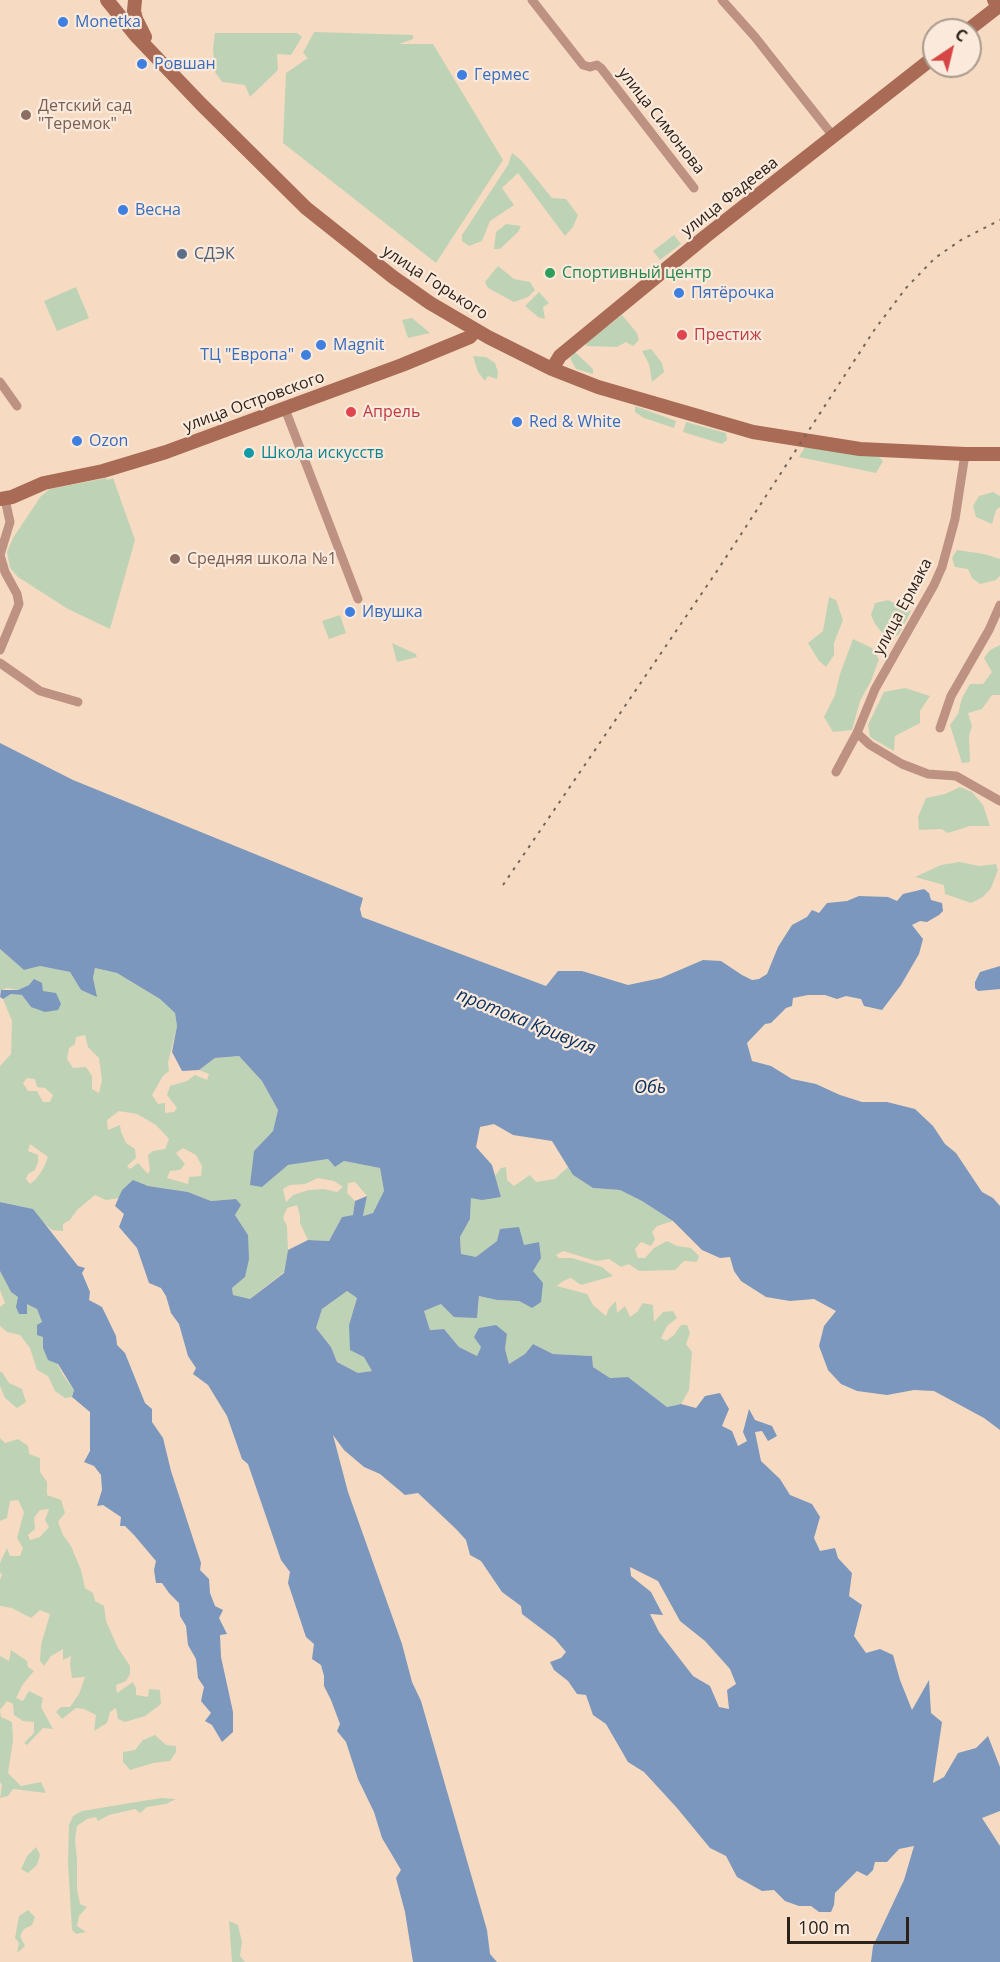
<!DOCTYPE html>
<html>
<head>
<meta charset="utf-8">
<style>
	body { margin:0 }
	#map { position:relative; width:1000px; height:1962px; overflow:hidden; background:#f6dbc2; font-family:"Open Sans",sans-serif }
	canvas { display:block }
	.north { position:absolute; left:922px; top:18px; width:60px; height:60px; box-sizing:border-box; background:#fbeadc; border:2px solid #a89a8e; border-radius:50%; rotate:35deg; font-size:16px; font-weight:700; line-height:24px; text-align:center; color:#2c2219 }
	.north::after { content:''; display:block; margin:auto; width:21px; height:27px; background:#d54644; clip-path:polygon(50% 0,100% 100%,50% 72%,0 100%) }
	.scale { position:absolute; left:787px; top:1917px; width:122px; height:27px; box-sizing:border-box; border:3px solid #2c2219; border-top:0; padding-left:8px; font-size:18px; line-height:21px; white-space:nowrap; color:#2c2219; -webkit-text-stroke:4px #fbeadc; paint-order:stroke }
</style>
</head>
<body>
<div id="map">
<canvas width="1000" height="1962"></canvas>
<div class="north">С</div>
<div class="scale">100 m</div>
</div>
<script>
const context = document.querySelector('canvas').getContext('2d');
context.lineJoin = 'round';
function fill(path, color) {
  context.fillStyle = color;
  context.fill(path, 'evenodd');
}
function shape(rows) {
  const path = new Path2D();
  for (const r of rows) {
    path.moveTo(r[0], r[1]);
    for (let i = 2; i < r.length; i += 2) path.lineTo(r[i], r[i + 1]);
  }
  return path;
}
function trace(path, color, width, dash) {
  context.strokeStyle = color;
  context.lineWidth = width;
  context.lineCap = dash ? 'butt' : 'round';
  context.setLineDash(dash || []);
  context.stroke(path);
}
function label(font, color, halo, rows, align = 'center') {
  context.font = font + ' "Open Sans",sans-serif';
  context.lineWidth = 4.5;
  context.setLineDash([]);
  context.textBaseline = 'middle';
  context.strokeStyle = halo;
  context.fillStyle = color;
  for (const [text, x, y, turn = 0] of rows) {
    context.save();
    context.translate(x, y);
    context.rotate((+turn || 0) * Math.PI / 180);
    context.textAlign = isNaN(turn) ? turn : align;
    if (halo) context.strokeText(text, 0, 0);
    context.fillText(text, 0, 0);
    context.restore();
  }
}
fill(shape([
	[314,32,413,35,413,39,399,44,433,44,503,160,436,263,283,143,286,73,308,58,303,53],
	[215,33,297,33,302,37,291,55,277,54,278,70,250,97,245,85,222,82,215,72,213,50],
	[512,153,521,160,552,198,566,199,578,215,573,227,565,236,518,173,502,188,514,205,490,221,482,241,469,246,462,241,462,235,508,165],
	[506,224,521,226,518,232,500,249,494,249,496,232],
	[674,235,681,244,660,260,653,251],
	[498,266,514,279,530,282,535,290,528,297,514,302,488,288,485,282],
	[76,287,89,318,57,331,44,301],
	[539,292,549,303,543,307,545,319,538,317,525,306],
	[622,315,637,333,639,340,633,346,626,342,617,347,586,346,587,342],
	[412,318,430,333,408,338,402,320],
	[651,349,662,363,664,372,652,382,649,364,642,351],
	[575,352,593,369,593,374,576,369,570,358],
	[473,356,486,357,495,363,498,372,497,379,488,376,485,381,478,372],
	[635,406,676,421,674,428,644,418,635,412],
	[686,422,726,433,727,440,722,444,683,432],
	[805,447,879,457,883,461,876,473,799,457],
	[106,478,107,480,113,478,135,540,110,629,68,609,18,577,10,568,7,552,13,538,41,496,50,489],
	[993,492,1000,496,1000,507,996,510,992,524,976,517,973,506,979,496],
	[957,550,984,554,1000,559,1000,576,996,580,980,584,972,578,968,569,955,567,952,558],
	[829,597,836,600,843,620,834,643,834,655,826,667,819,661,808,643,823,631],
	[888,600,911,611,899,634,892,639,884,635,875,624,871,615,875,603],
	[340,615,346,633,329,639,322,621],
	[853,639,872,648,879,659,871,681,860,701,852,730,833,732,824,717,835,695,840,674],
	[392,643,416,654,417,657,397,662],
	[1000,645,1000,695,992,695,982,709,968,713,972,726,969,736,970,762,962,763,950,725,958,714,962,698,970,684,983,684,992,672,984,658,990,650],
	[905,688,930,696,920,711,920,723,895,736,894,751,870,737,868,725,884,692],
	[960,787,972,792,983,805,990,826,970,826,948,833,941,829,919,830,918,817,926,798,945,794],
	[960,862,979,866,996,864,998,870,991,888,983,897,971,903,945,894,944,885,915,877,941,865],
	[0,949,24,970,40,966,70,972,81,990,96,996,93,978,95,968,117,973,160,999,175,1013,177,1026,168,1063,169,1071,163,1076,152,1095,158,1104,165,1103,165,1113,174,1112,177,1108,167,1095,170,1086,187,1081,195,1075,207,1080,209,1074,199,1070,215,1058,239,1056,262,1081,278,1110,273,1131,254,1151,262,1187,288,1165,328,1159,335,1167,344,1161,380,1168,384,1192,373,1213,363,1216,367,1196,355,1182,348,1183,347,1193,355,1201,353,1215,342,1217,329,1241,308,1240,300,1223,300,1216,297,1205,287,1208,283,1218,287,1226,288,1250,284,1272,250,1299,233,1295,232,1288,245,1277,248,1235,235,1215,236,1199,211,1201,188,1192,148,1186,133,1181,122,1190,119,1198,106,1200,95,1195,77,1210,70,1220,63,1224,63,1231,52,1230,40,1220,33,1209,0,1202,0,1066,11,1054,12,1021,3,999,11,994,22,995,31,1007,43,991,29,985,18,990,7,988,0,991],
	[85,1035,88,1047,99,1058,102,1080,99,1093,92,1089,92,1076,86,1067,73,1068,67,1059,69,1048,75,1044,76,1037],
	[27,1078,35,1079,37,1087,45,1088,53,1095,50,1102,43,1102,37,1091,28,1091,23,1083],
	[119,1111,137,1114,156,1125,169,1139,165,1149,153,1151,148,1155,150,1170,148,1174,138,1163,130,1169,127,1166,136,1158,135,1149,126,1143,121,1132,120,1125,108,1130,107,1120],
	[30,1144,48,1157,43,1169,36,1179,30,1184,26,1179,28,1174,35,1170,38,1162,38,1155,28,1151],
	[183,1148,196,1155,202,1166,201,1176,189,1177,188,1184,167,1178,170,1171,180,1170,185,1164,176,1153],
	[318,1178,334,1181,343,1187,337,1192,324,1189,309,1190,293,1195,286,1202,283,1189,290,1185,305,1184],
	[506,1167,507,1180,514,1186,530,1175,536,1182,555,1179,568,1167,573,1175,593,1188,620,1190,642,1201,673,1221,657,1226,652,1232,655,1239,651,1246,641,1242,635,1249,638,1258,645,1258,654,1248,667,1241,677,1246,691,1248,699,1256,697,1262,684,1261,675,1270,639,1271,629,1264,621,1267,609,1259,596,1261,563,1251,556,1255,559,1258,572,1258,602,1267,613,1276,581,1285,571,1278,563,1281,557,1286,587,1294,593,1305,606,1316,609,1308,616,1301,617,1313,625,1306,630,1317,637,1312,643,1303,653,1305,654,1322,663,1312,673,1311,677,1318,667,1326,661,1338,666,1341,674,1335,681,1325,687,1325,690,1333,686,1344,692,1352,689,1390,681,1404,667,1407,628,1377,610,1378,593,1367,592,1356,553,1354,533,1344,525,1354,509,1364,505,1349,507,1334,481,1347,477,1356,459,1347,444,1329,430,1330,424,1311,441,1304,478,1311,479,1296,497,1300,519,1301,532,1308,533,1271,539,1242,524,1245,497,1241,476,1258,461,1255,460,1237,470,1219,471,1198,501,1197,495,1176,501,1168],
	[0,1271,11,1292,37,1309,42,1322,43,1337,63,1375,74,1390,72,1397,65,1398,55,1391,48,1376,37,1370,30,1348,20,1335,7,1332,0,1326,0,1307,5,1303,0,1290],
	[347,1291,357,1298,349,1325,373,1371,358,1373,337,1362,331,1347,316,1328,322,1309],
	[0,1372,2,1372,9,1383,22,1389,26,1402,17,1408,5,1398,0,1386],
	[0,1438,5,1443,18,1439,28,1446,29,1454,40,1458,40,1472,47,1482,47,1495,61,1500,65,1513,58,1522,63,1535,71,1546,81,1570,85,1588,93,1593,95,1601,104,1606,106,1621,118,1648,130,1666,130,1674,126,1681,116,1685,117,1693,133,1682,136,1688,136,1695,148,1697,149,1689,160,1690,161,1704,145,1716,125,1722,118,1719,116,1708,110,1712,107,1723,94,1731,96,1715,84,1709,76,1708,62,1719,56,1712,61,1707,70,1707,79,1694,85,1677,72,1678,70,1664,71,1656,63,1660,63,1649,51,1656,44,1666,40,1661,41,1645,50,1614,40,1610,31,1618,12,1608,0,1606,0,1580,2,1575,0,1572,0,1563,7,1548,10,1556,20,1556,23,1548,17,1538,24,1512,18,1500,10,1501,7,1518,0,1521],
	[49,1509,45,1520,49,1527,40,1537,30,1540,28,1535,35,1529,34,1518,40,1510],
	[11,1650,27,1661,28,1667,34,1671,23,1684,16,1698,23,1701,29,1691,43,1698,41,1707,53,1729,43,1728,27,1745,24,1743,34,1733,34,1722,23,1721,14,1715,13,1704,7,1701,0,1710,1,1717,12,1722,13,1740,8,1773,21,1786,41,1782,46,1793,13,1789,8,1796,0,1798,2,1785,0,1782,0,1656,9,1661],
	[155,1735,166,1745,176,1746,176,1752,170,1761,153,1763,130,1770,123,1762,123,1752,135,1750,143,1740],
	[161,1798,176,1799,166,1804,147,1807,140,1813,135,1809,109,1815,98,1821,96,1817,87,1819,77,1826,75,1840,77,1859,77,1888,80,1904,87,1907,79,1916,77,1926,86,1932,76,1934,72,1930,68,1863,69,1825,73,1816,82,1811],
	[36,1847,40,1855,37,1865,28,1873,21,1869,27,1856],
	[28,1910,35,1917,32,1925,24,1929,20,1936,25,1946,17,1953,19,1943,15,1938,19,1916],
	[229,1921,238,1925,242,1942,240,1956,245,1962,232,1962]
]), '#bed3b5');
fill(shape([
	[0,743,73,780,363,898,360,909,362,917,546,986,558,971,582,971,628,985,661,978,703,960,721,961,742,975,752,980,759,979,767,974,778,947,792,925,807,917,812,910,819,913,827,903,847,901,859,896,888,897,897,901,903,894,924,889,929,893,931,900,942,903,943,911,939,915,927,922,920,921,912,925,923,939,919,954,901,985,882,1010,864,1006,861,999,846,996,837,999,825,995,808,995,793,998,792,1006,786,1008,771,1023,765,1024,747,1043,752,1061,771,1066,792,1079,816,1084,840,1095,862,1102,887,1102,915,1109,933,1126,945,1144,956,1153,982,1192,993,1198,1000,1206,1000,1430,984,1418,934,1391,914,1390,887,1395,857,1391,841,1384,828,1370,819,1346,824,1326,836,1311,814,1299,790,1301,766,1297,741,1281,734,1271,730,1257,720,1258,702,1250,673,1221,642,1201,620,1190,593,1188,573,1175,552,1141,513,1135,494,1124,480,1127,476,1147,492,1165,501,1197,482,1200,471,1198,470,1219,460,1237,461,1254,476,1257,497,1241,500,1229,519,1227,524,1245,539,1242,541,1258,533,1271,543,1283,541,1302,532,1308,519,1301,497,1300,479,1296,477,1318,454,1317,441,1304,424,1311,430,1330,444,1329,459,1347,477,1356,481,1347,474,1337,479,1328,496,1325,507,1334,505,1349,509,1364,525,1354,533,1344,553,1354,592,1356,593,1367,610,1378,628,1377,667,1407,681,1404,696,1408,705,1396,720,1393,729,1409,722,1426,732,1431,738,1446,747,1441,743,1432,749,1409,755,1420,772,1426,777,1436,768,1441,762,1431,755,1432,761,1461,780,1479,790,1495,812,1504,820,1517,814,1538,820,1551,835,1548,838,1558,852,1573,849,1596,862,1605,854,1636,866,1653,880,1649,893,1655,900,1680,912,1710,929,1680,931,1713,942,1722,933,1783,944,1777,958,1753,976,1748,988,1736,1000,1767,1000,1811,982,1818,1000,1846,1000,1962,871,1962,873,1946,904,1880,914,1846,899,1849,887,1862,875,1862,873,1870,867,1876,857,1871,835,1893,834,1905,831,1912,819,1912,811,1906,799,1906,785,1901,774,1890,762,1891,737,1877,726,1856,710,1848,677,1808,644,1772,628,1762,606,1724,593,1715,586,1695,577,1694,568,1681,554,1670,550,1662,561,1658,566,1652,555,1639,522,1614,521,1606,502,1592,481,1561,470,1555,466,1540,456,1529,418,1493,405,1495,380,1474,364,1467,344,1450,333,1435,348,1492,402,1644,412,1682,421,1701,487,1930,490,1954,497,1962,413,1962,405,1912,396,1878,401,1870,382,1838,374,1812,358,1779,346,1742,337,1731,340,1724,331,1700,324,1686,324,1676,321,1665,312,1659,314,1644,306,1637,288,1583,290,1572,281,1560,248,1464,242,1459,227,1416,208,1385,193,1374,196,1368,188,1356,179,1324,171,1313,166,1296,161,1288,149,1283,137,1248,119,1227,124,1214,115,1206,122,1190,133,1180,148,1186,188,1192,211,1201,236,1199,241,1205,235,1215,248,1235,249,1259,245,1277,232,1288,233,1295,250,1299,284,1273,288,1250,308,1240,329,1241,342,1217,353,1215,355,1201,367,1196,363,1216,373,1213,384,1191,380,1168,344,1161,335,1167,328,1159,288,1165,262,1187,250,1185,254,1151,273,1131,278,1110,262,1081,239,1056,215,1058,199,1070,182,1071,172,1052,177,1026,175,1013,160,999,117,973,95,968,93,978,97,997,81,990,70,972,40,966,24,970,0,949],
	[347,1291,357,1298,349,1325,350,1350,364,1357,372,1371,358,1373,337,1362,331,1347,316,1328,322,1309],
	[630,1567,658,1581,680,1621,705,1641,730,1669,736,1684,727,1690,729,1709,719,1707,710,1686,693,1676,659,1632,650,1614,663,1615,651,1592,631,1576],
	[1000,966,1000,989,978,991,975,988,975,982,980,972],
	[34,979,42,983,43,991,56,993,61,1004,58,1010,45,1012,31,1007,22,995,11,994,3,999,0,997,1,990,18,990,29,985],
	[0,1202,33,1209,78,1266,85,1268,82,1273,90,1292,89,1300,102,1307,116,1336,117,1345,125,1353,145,1403,152,1409,152,1422,163,1438,171,1471,201,1563,200,1570,209,1579,210,1593,215,1606,223,1610,219,1618,227,1634,220,1635,221,1657,233,1712,233,1732,222,1742,212,1725,205,1721,211,1713,201,1701,204,1687,198,1678,196,1659,188,1645,186,1626,180,1616,179,1603,169,1593,162,1583,156,1583,154,1570,156,1561,134,1535,125,1526,120,1526,121,1517,103,1505,97,1506,102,1490,101,1475,94,1466,84,1462,90,1451,90,1412,72,1397,74,1390,58,1364,48,1360,43,1348,43,1337,37,1335,37,1325,42,1322,37,1309,27,1304,27,1314,19,1314,16,1307,18,1297,11,1292,0,1271]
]), '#7b97bd');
trace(shape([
	[532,0,583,65,590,67,597,65,601,68,694,188],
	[722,0,755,37,833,136],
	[0,382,17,406],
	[285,409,358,599],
	[0,650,19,604,17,594,5,572,0,555,10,522,5,499],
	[0,663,40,691,78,702],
	[940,728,951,696,989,630,1000,605],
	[857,733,870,745,902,764,928,774,956,776,1000,801],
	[836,772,857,733,875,689,934,585,942,567,955,519,965,454]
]), '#bd9283', 9);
trace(shape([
	[107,0,137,37,201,104,306,208,393,277,430,303,488,337,552,369,598,387,753,432,860,449,965,454,1000,454],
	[135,0,134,11,136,19,145,37],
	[968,30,999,6,994,0],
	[552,369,560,356,706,236,934,57],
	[0,499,12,497,44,483,103,471,166,452,402,365,470,337,476,330]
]), '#a96b56', 14);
trace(shape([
	[503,885,717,571,875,329,906,288,935,258,961,240,1000,220]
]), '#756556', 2, [3, 6]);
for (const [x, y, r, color] of [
	[63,22,6,"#3f7fe0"],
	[142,64,6,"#3f7fe0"],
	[462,75,6,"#3f7fe0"],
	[26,115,6,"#8d6e63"],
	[123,210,6,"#3f7fe0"],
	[182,254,6,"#5c6f8a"],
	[550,273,6,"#2e9e5b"],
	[679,293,6,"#3f7fe0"],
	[682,335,6,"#e0444e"],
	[321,345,6,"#3f7fe0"],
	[306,355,6,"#3f7fe0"],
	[351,412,6,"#e0444e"],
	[517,422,6,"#3f7fe0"],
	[77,441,6,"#3f7fe0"],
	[249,453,6,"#0f9aa8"],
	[175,559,6,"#8d6e63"],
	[350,612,6,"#3f7fe0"]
]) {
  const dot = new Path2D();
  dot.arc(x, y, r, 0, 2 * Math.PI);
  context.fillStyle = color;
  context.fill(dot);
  trace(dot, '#fbeadc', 2);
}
label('16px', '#366cbe', '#fbeadc', [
	["Monetka",75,22],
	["Ровшан",154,64],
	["Гермес",474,75],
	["Весна",135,210],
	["Пятёрочка",691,293],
	["Magnit",333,345],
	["ТЦ \"Европа\"",294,355,"right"],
	["Red & White",529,422],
	["Ozon",89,441],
	["Ивушка",362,612]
], 'left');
label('16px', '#785e54', '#fbeadc', [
	["Детский сад",38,106],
	["\"Теремок\"",38,124],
	["Средняя школа №1",187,559]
], 'left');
label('16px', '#2c2219', '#fbeadc', [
	["улица Симонова",661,121,52],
	["улица Фадеева",730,197,-38],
	["улица Горького",435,283,33],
	["улица Островского",254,402,-20],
	["улица Ермака",903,607,-62]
]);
label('16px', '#4e5e75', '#fbeadc', [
	["СДЭК",194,254]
], 'left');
label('16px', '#27864d', '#fbeadc', [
	["Спортивный центр",562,273]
], 'left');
label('16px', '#be3a42', '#fbeadc', [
	["Престиж",694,335],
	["Апрель",363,412]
], 'left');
label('16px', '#0d838f', '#fbeadc', [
	["Школа искусств",261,453]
], 'left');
label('italic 18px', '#0b3161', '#fbeadc', [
	["протока Кривуля",526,1022,22],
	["Обь",650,1088]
]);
</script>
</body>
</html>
